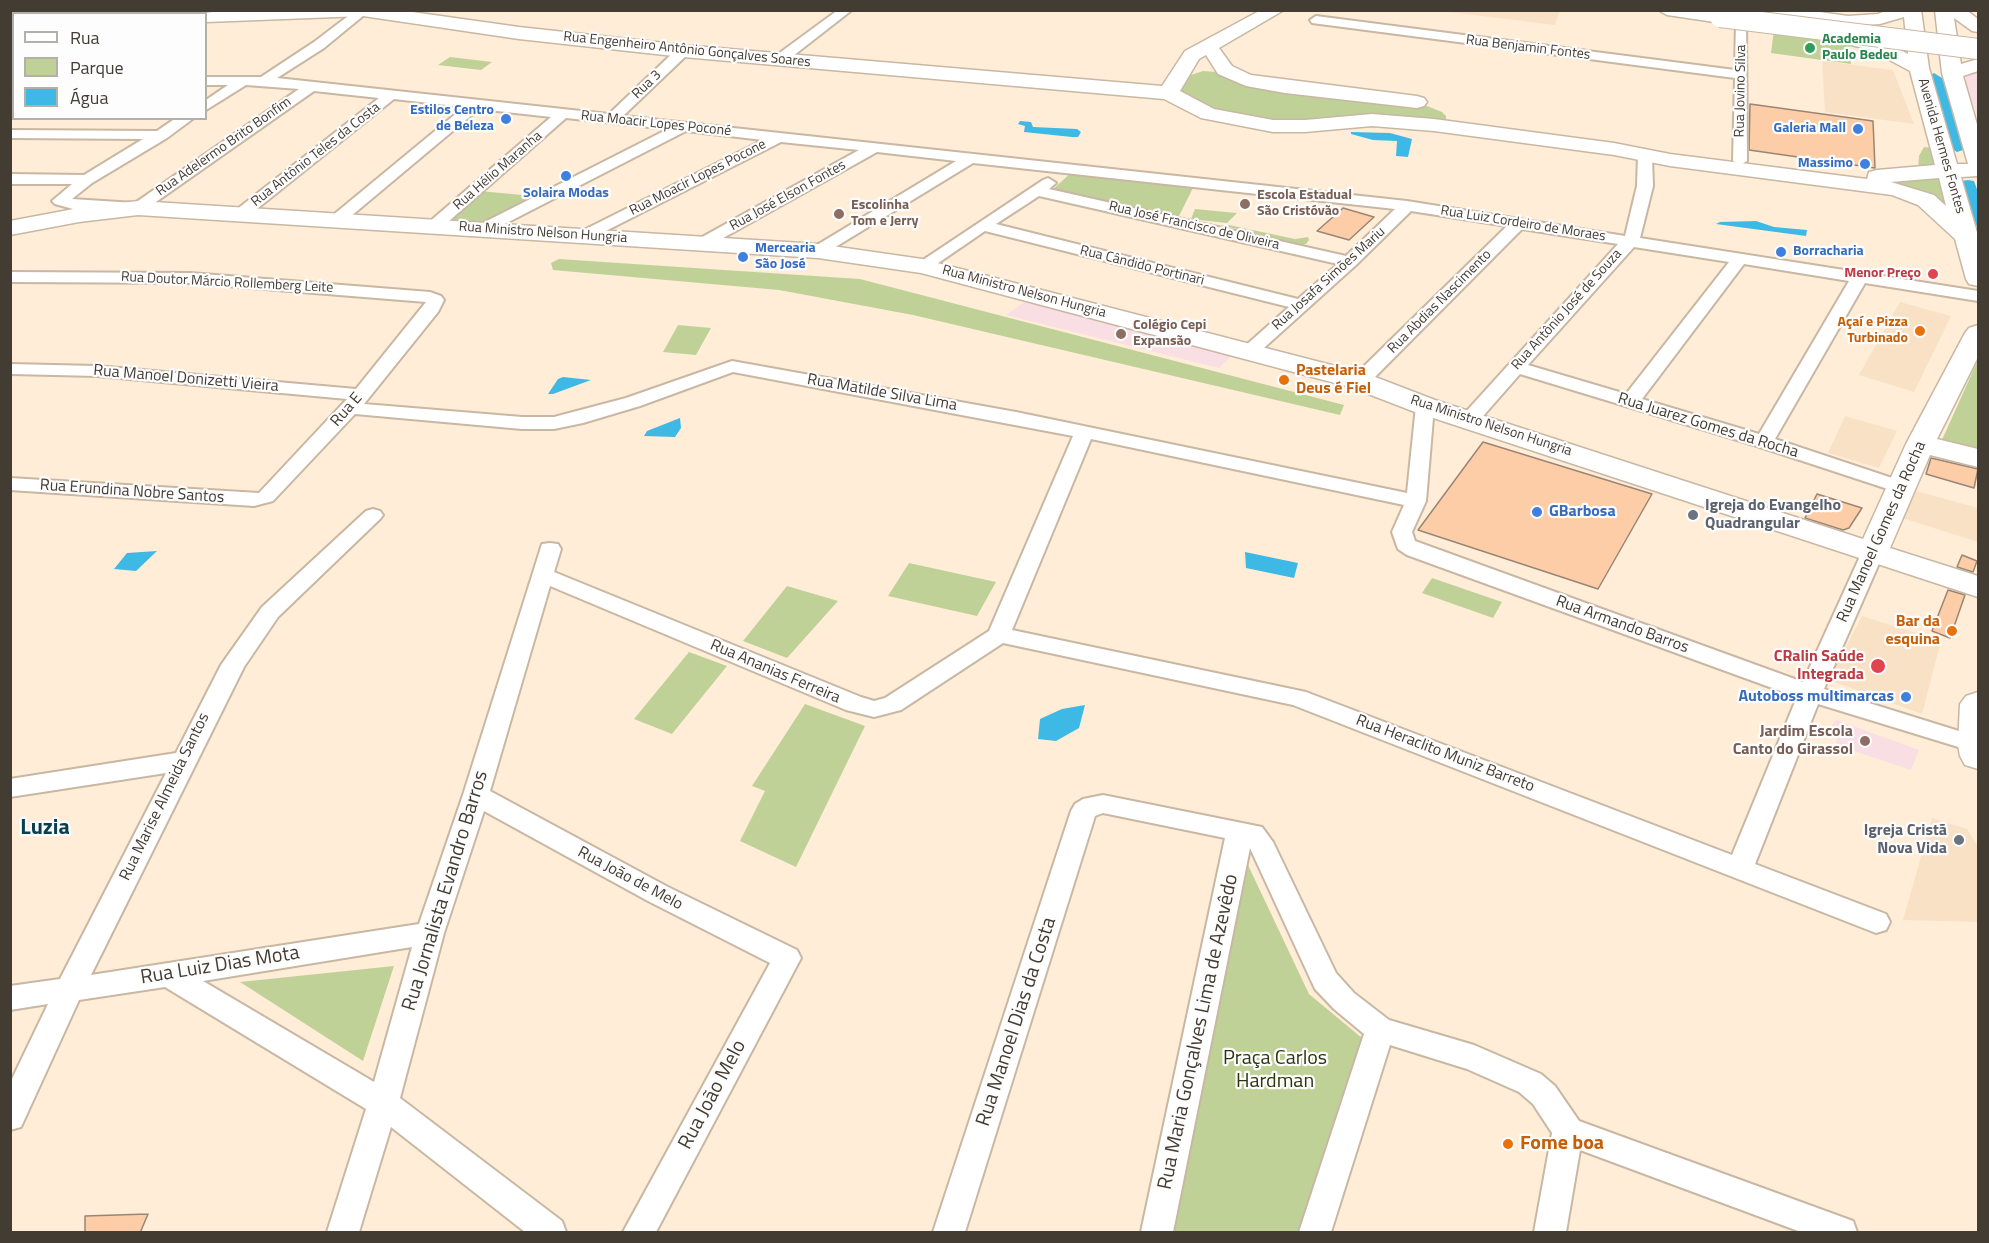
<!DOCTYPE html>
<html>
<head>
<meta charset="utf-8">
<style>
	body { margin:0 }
	#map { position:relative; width:1989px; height:1243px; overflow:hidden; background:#ffedd8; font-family:"Titillium Web",sans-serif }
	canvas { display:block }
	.frame { position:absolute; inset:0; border:12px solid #433c33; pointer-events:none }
	.legend { position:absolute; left:12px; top:12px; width:195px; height:108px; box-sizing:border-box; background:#fdfdfd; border:2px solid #b3b0ac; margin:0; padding:8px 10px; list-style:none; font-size:18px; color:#433c33 }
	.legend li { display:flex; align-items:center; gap:12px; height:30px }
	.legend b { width:30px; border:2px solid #b3b0ac }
</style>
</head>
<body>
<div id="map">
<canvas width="1989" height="1243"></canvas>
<div class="frame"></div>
<ul class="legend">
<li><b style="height:8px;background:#fff"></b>Rua</li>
<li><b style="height:16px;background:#c0d198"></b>Parque</li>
<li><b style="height:16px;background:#3eb8e4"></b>Água</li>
</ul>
</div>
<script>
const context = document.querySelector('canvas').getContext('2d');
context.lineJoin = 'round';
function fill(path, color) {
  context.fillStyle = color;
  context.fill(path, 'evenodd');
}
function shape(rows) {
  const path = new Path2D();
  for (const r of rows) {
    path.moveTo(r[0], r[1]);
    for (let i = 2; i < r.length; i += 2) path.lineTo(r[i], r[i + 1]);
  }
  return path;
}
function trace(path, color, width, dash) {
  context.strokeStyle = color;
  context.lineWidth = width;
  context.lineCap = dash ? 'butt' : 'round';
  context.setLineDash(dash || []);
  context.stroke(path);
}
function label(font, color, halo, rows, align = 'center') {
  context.font = font + ' "Titillium Web",sans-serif';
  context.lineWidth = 4.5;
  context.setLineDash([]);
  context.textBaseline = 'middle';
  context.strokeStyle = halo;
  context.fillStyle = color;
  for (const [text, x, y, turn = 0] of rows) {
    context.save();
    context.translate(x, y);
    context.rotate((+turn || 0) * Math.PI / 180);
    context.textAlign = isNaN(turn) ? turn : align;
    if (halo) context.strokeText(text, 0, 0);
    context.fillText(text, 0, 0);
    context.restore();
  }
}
fill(shape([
	[1441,11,1560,11,1555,25],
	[1822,61,1893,70,1914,124,1825,112],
	[1900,302,1951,316,1914,392,1859,375],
	[1845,416,1897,431,1879,468,1828,453],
	[1909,489,1978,508,1978,542,1899,517],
	[1862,616,1941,641,1922,714,1829,680],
	[1932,818,1967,829,1978,846,1978,922,1903,920]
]), '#f9e1c6');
fill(shape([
	[1978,69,1978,118,1966,84,1966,75],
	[1027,300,1234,353,1219,368,1006,315],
	[1836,720,1919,750,1911,770,1836,745,1837,736,1828,730]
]), '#f9dee3');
fill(shape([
	[1774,30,1849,44,1851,64,1771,53],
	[450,57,492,62,481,70,438,65],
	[1203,71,1217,72,1243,83,1284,91,1427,106,1442,112,1446,116,1446,121,1298,124,1203,111,1179,94,1182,78],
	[1924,147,1931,148,1949,212,1859,178,1870,179,1918,170,1919,156],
	[1073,171,1195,184,1178,218,1051,191],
	[479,191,534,196,485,225,446,222],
	[1195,209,1237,213,1227,223,1191,219],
	[1221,225,1229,225,1295,239,1308,237,1309,240,1306,244,1301,245],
	[559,259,860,279,1344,405,1340,415,913,315,779,290,553,270,551,263],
	[678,325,711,328,696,355,663,352],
	[1978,360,1978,452,1941,442],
	[909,563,996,582,977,616,888,596],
	[1432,578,1502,602,1493,618,1422,593],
	[787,586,838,601,787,658,743,641],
	[689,652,727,666,672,734,634,719],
	[805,704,865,726,796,867,740,841,765,791,752,786],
	[1239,846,1309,994,1368,1043,1308,1232,1160,1232],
	[394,966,363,1061,240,982]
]), '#c0d198');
fill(shape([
	[1020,121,1031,122,1033,127,1077,129,1081,132,1078,137,1072,137,1024,132,1025,126,1018,124],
	[1351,132,1390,133,1412,139,1408,157,1396,156,1397,141,1373,140,1351,134],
	[1756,221,1774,227,1807,230,1806,236,1716,224,1720,222],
	[563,377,591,380,553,394,548,394,558,379],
	[680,418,681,428,675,437,644,436,647,431],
	[157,551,136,571,114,569,127,553],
	[1245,552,1298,563,1294,578,1246,568],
	[1085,705,1079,728,1056,741,1038,739,1040,719,1062,709]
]), '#3eb8e4');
fill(shape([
	[1934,73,1942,78,1965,147,1963,150,1957,152,1949,147,1926,78,1934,73],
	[1968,180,1974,181,1978,192,1978,226,1972,225,1969,221,1959,185,1962,181,1968,180]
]), '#3eb8e4');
const building = shape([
	[1750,104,1873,121,1875,168,1749,150,1750,104],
	[1343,208,1374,217,1349,240,1317,231,1343,208],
	[1483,442,1652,494,1598,589,1418,530,1483,442],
	[1931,458,1978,469,1974,488,1926,474,1931,458],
	[1817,494,1862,508,1849,528,1843,530,1805,518,1817,494],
	[1962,555,1977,561,1973,572,1957,567,1962,555],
	[1948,590,1965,595,1950,638,1932,631,1948,590],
	[148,1214,140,1233,85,1233,85,1216,148,1214]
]);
fill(building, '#fdcda8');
trace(building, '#9a8575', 1.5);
const street = shape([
	[356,10,369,11,324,48,277,78,609,114,678,48,683,47,689,51,688,54,623,116,1407,201,1625,236,1637,186,1638,156,1645,152,1652,156,1653,186,1640,238,1978,291,1978,301,1865,283,1775,439,1907,483,1910,487,1907,491,1900,493,1757,446,1520,374,1477,423,1463,423,1460,419,1463,415,1618,244,1522,229,1367,385,1360,387,1353,385,1351,381,1353,377,1507,226,1411,211,1356,265,1256,355,1250,356,1244,355,1241,351,1244,347,1289,307,985,231,928,270,916,270,914,266,1043,180,1048,178,1056,183,1049,189,1346,256,1395,209,973,163,824,254,812,254,810,251,812,248,956,161,877,152,707,247,695,247,693,244,695,241,859,150,781,142,590,239,578,239,576,236,578,233,763,140,686,131,489,232,477,232,475,229,477,226,668,129,566,118,440,229,428,229,426,226,428,223,551,117,479,109,344,222,332,222,330,219,332,216,464,107,394,99,248,216,236,216,234,213,236,210,379,98,314,91,143,211,73,209,55,204,52,201,72,184,10,184,10,174,84,175,143,139,10,138,10,130,157,131,176,118,194,118,167,138,92,183,72,199,135,203,299,89,246,85,206,110,206,100,228,85,206,85,206,77,261,77,314,42,356,10],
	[1039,196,1338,264,1298,299,996,224,1039,196],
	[1634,247,1729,262,1626,394,1528,365,1634,247],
	[1744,264,1849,281,1759,434,1642,399,1744,264],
	[838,10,852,10,784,63,774,63,772,60,774,57,838,10],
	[1316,16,1735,70,1736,21,1738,18,1746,18,1747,161,1740,165,1733,161,1735,78,1312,23,1310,20,1316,16],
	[10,87,14,87,14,95,10,95,10,87],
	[10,272,190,273,430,292,441,296,444,300,438,312,364,404,522,417,554,417,626,398,732,361,1016,412,1407,493,1416,406,1418,402,1425,400,1432,402,1434,406,1426,501,1412,532,1415,541,1803,682,1862,552,1865,547,1873,546,1881,547,1884,552,1824,689,1978,737,1978,753,1818,704,1755,864,1886,914,1890,922,1886,930,1876,933,1293,705,1003,643,901,710,874,717,846,710,550,586,490,791,668,887,797,950,801,958,656,1232,623,1232,770,963,648,901,484,811,444,933,400,1098,562,1221,566,1232,525,1232,391,1127,359,1232,327,1232,366,1109,165,987,79,1000,21,1127,10,1130,10,1083,48,1004,10,1010,10,986,60,979,166,773,10,797,10,779,176,753,221,665,262,607,366,511,373,509,380,511,383,515,380,519,278,617,244,667,91,975,419,924,463,795,542,544,550,543,558,544,561,549,554,572,861,697,874,701,885,698,989,631,1073,436,733,372,640,406,583,423,554,429,522,429,355,414,273,501,254,506,10,490,10,478,259,493,347,399,97,376,10,374,10,364,97,366,356,389,426,302,190,283,10,282,10,272],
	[1091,439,1404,505,1392,532,1398,549,1407,555,1797,697,1732,855,1306,692,1012,630,1091,439],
	[412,947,374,1082,203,981,412,947],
	[1103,795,1262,827,1273,842,1336,973,1354,993,1389,1020,1474,1045,1541,1074,1555,1086,1579,1121,1853,1221,1857,1232,1801,1232,1580,1150,1566,1232,1534,1232,1552,1133,1533,1104,1519,1092,1467,1069,1390,1045,1331,1232,1299,1232,1364,1034,1334,1009,1315,989,1250,848,1173,1232,1141,1232,1225,838,1103,813,1095,816,965,1232,933,1232,1071,811,1075,804,1083,799,1103,795]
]);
const secondary = shape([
	[227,10,398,10,519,27,683,45,1162,86,1185,51,1261,10,1284,10,1219,48,1232,66,1251,75,1417,96,1424,98,1427,102,1424,106,1417,108,1285,93,1246,86,1218,74,1206,55,1199,59,1180,91,1214,109,1273,120,1305,120,1372,114,1434,119,1614,143,1670,154,1867,179,1869,172,1877,170,1935,165,1910,71,1871,50,1831,40,1829,36,1831,32,1838,30,1885,42,1908,54,1904,17,1880,24,1848,26,1755,15,1746,10,1805,10,1848,16,1878,14,1888,10,1921,10,1929,68,1957,164,1968,164,1942,73,1935,10,1966,10,1978,19,1978,32,1972,31,1954,18,1961,64,1978,59,1978,71,1963,76,1978,128,1978,176,1961,177,1978,236,1978,286,1969,284,1966,279,1955,239,1918,205,1892,195,1670,166,1614,155,1434,131,1372,126,1305,132,1273,132,1201,118,1164,99,683,57,519,39,363,16,206,22,206,14,199,14,227,10],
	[1939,178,1946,206,1934,195,1891,182,1939,178],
	[1658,10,1707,10,1761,19,1764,23,1761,27,1755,28,1667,15,1658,10],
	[10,21,14,21,14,31,10,31,10,21],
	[138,201,818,244,922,259,1370,375,1435,400,1863,539,1906,444,1965,333,1969,328,1978,325,1978,357,1937,439,1978,449,1978,467,1930,455,1890,548,1978,576,1978,597,1415,412,1350,387,921,273,818,258,138,215,79,222,10,235,10,221,79,208,138,201],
	[1978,692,1978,769,1965,765,1960,756,1958,745,1960,704,1966,696,1978,692]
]);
trace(street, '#c8b7a3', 4);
trace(secondary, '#c8b7a3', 3);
fill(street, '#fff');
fill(secondary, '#fff');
const secondaryBridge = shape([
	[1720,17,1978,49]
]);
trace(secondaryBridge, '#c8b7a3', 22, []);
trace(secondaryBridge, '#fff', 20);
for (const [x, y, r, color] of [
	[1810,48,6,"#2e9e5b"],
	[506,119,6,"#3f7fe0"],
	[1858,129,6,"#3f7fe0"],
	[1865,164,6,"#3f7fe0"],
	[566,176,6,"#3f7fe0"],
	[1245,204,6,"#8d6e63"],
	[839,214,6,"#8d6e63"],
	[1781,252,6,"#3f7fe0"],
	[743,257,6,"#3f7fe0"],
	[1933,274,6,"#e0444e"],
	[1920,331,6,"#e8710a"],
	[1121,334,6,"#8d6e63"],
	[1284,380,6,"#e8710a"],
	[1537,512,6,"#3f7fe0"],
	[1693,515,6,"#6b7280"],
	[1952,631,6,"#e8710a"],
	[1878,666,8,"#e0444e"],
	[1906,697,6,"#3f7fe0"],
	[1865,741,6,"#8d6e63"],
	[1959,840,6,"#6b7280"],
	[1508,1144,6,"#e8710a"]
]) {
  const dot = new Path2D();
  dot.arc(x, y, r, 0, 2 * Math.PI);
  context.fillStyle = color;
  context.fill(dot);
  trace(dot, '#fdfdfd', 2);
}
label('bold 14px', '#27864d', '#fdfdfd', [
	["Academia",1822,40],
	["Paulo Bedeu",1822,56]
], 'left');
label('14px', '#433c33', '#fdfdfd', [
	["Rua Benjamin Fontes",1528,48,7],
	["Rua Engenheiro Antônio Gonçalves Soares",687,50,6],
	["Rua 3",647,85,-44],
	["Rua Jovino Silva",1741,91,-89],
	["Rua Moacir Lopes Poconé",656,124,6],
	["Avenida Hermes Fontes",1941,146,74],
	["Rua Adelermo Brito Bonfim",224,147,-35],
	["Rua Antônio Teles da Costa",316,155,-38],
	["Rua Hélio Maranha",498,171,-41],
	["Rua Moacir Lopes Pocone",698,178,-27],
	["Rua José Elson Fontes",788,196,-29],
	["Rua Luiz Cordeiro de Moraes",1523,224,9],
	["Rua José Francisco de Oliveira",1194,226,13],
	["Rua Ministro Nelson Hungria",543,233,4],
	["Rua Cândido Portinari",1142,266,14],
	["Rua Josafa Simões Mariu",1329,279,-42],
	["Rua Doutor Márcio Rollemberg Leite",227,283,3],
	["Rua Ministro Nelson Hungria",1024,292,15],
	["Rua Abdias Nascimento",1440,302,-45],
	["Rua Antônio José de Souza",1567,310,-48],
	["Rua Ministro Nelson Hungria",1491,426,18]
]);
label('bold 14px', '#366cbe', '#fdfdfd', [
	["Estilos Centro",494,111],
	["de Beleza",494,127],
	["Galeria Mall",1846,129],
	["Massimo",1853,164],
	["Solaira Modas",566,194,"center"],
	["Mercearia",755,249,"left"],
	["São José",755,265,"left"],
	["Borracharia",1793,252,"left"]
], 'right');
label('bold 14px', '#785e54', '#fdfdfd', [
	["Escola Estadual",1257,196],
	["São Cristóvão",1257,212],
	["Escolinha",851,206],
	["Tom e Jerry",851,222],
	["Colégio Cepi",1133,326],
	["Expansão",1133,342]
], 'left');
label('bold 14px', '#be3a42', '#fdfdfd', [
	["Menor Preço",1921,274]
], 'right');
label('bold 14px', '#c56008', '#fdfdfd', [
	["Açaí e Pizza",1908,323],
	["Turbinado",1908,339]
], 'right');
label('bold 16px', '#c56008', '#fdfdfd', [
	["Pastelaria",1296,371],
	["Deus é Fiel",1296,389],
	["Bar da",1940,622,"right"],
	["esquina",1940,640,"right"]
], 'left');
label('16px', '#433c33', '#fdfdfd', [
	["Rua Manoel Donizetti Vieira",186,379,5],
	["Rua Matilde Silva Lima",882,393,10],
	["Rua E",347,410,-49],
	["Rua Juarez Gomes da Rocha",1708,426,17],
	["Rua Erundina Nobre Santos",132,492,4],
	["Rua Manoel Gomes da Rocha",1882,532,-66],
	["Rua Armando Barros",1622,625,20],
	["Rua Ananias Ferreira",775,672,23],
	["Rua Heraclito Muniz Barreto",1445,754,21],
	["Rua Marise Almeida Santos",165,797,-64],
	["Rua João de Melo",630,879,28]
]);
label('bold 16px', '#5b616d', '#fdfdfd', [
	["Igreja do Evangelho",1705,506],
	["Quadrangular",1705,524],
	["Igreja Cristã",1947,831,"right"],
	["Nova Vida",1947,849,"right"]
], 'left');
label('bold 16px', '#366cbe', '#fdfdfd', [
	["GBarbosa",1549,512],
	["Autoboss multimarcas",1894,697,"right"]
], 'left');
label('bold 16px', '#be3a42', '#fdfdfd', [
	["CRalin Saúde",1864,657],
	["Integrada",1864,675]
], 'right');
label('bold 16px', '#785e54', '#fdfdfd', [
	["Jardim Escola",1853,732],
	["Canto do Girassol",1853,750]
], 'right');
label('20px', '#433c33', '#fdfdfd', [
	["Rua Jornalista Evandro Barros",446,891,-73],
	["Rua Luiz Dias Mota",220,966,-9],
	["Rua Manoel Dias da Costa",1017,1022,-72],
	["Rua Maria Gonçalves Lima de Azevêdo",1199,1032,-78],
	["Rua João Melo",713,1095,-62]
]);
label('20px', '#2c350d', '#fdfdfd', [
	["Praça Carlos",1275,1059],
	["Hardman",1275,1082]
]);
label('bold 20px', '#c56008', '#fdfdfd', [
	["Fome boa",1520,1144]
], 'left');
label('bold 22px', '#084050', '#fdfdfd', [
	["Luzia",45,829]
]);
</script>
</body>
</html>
